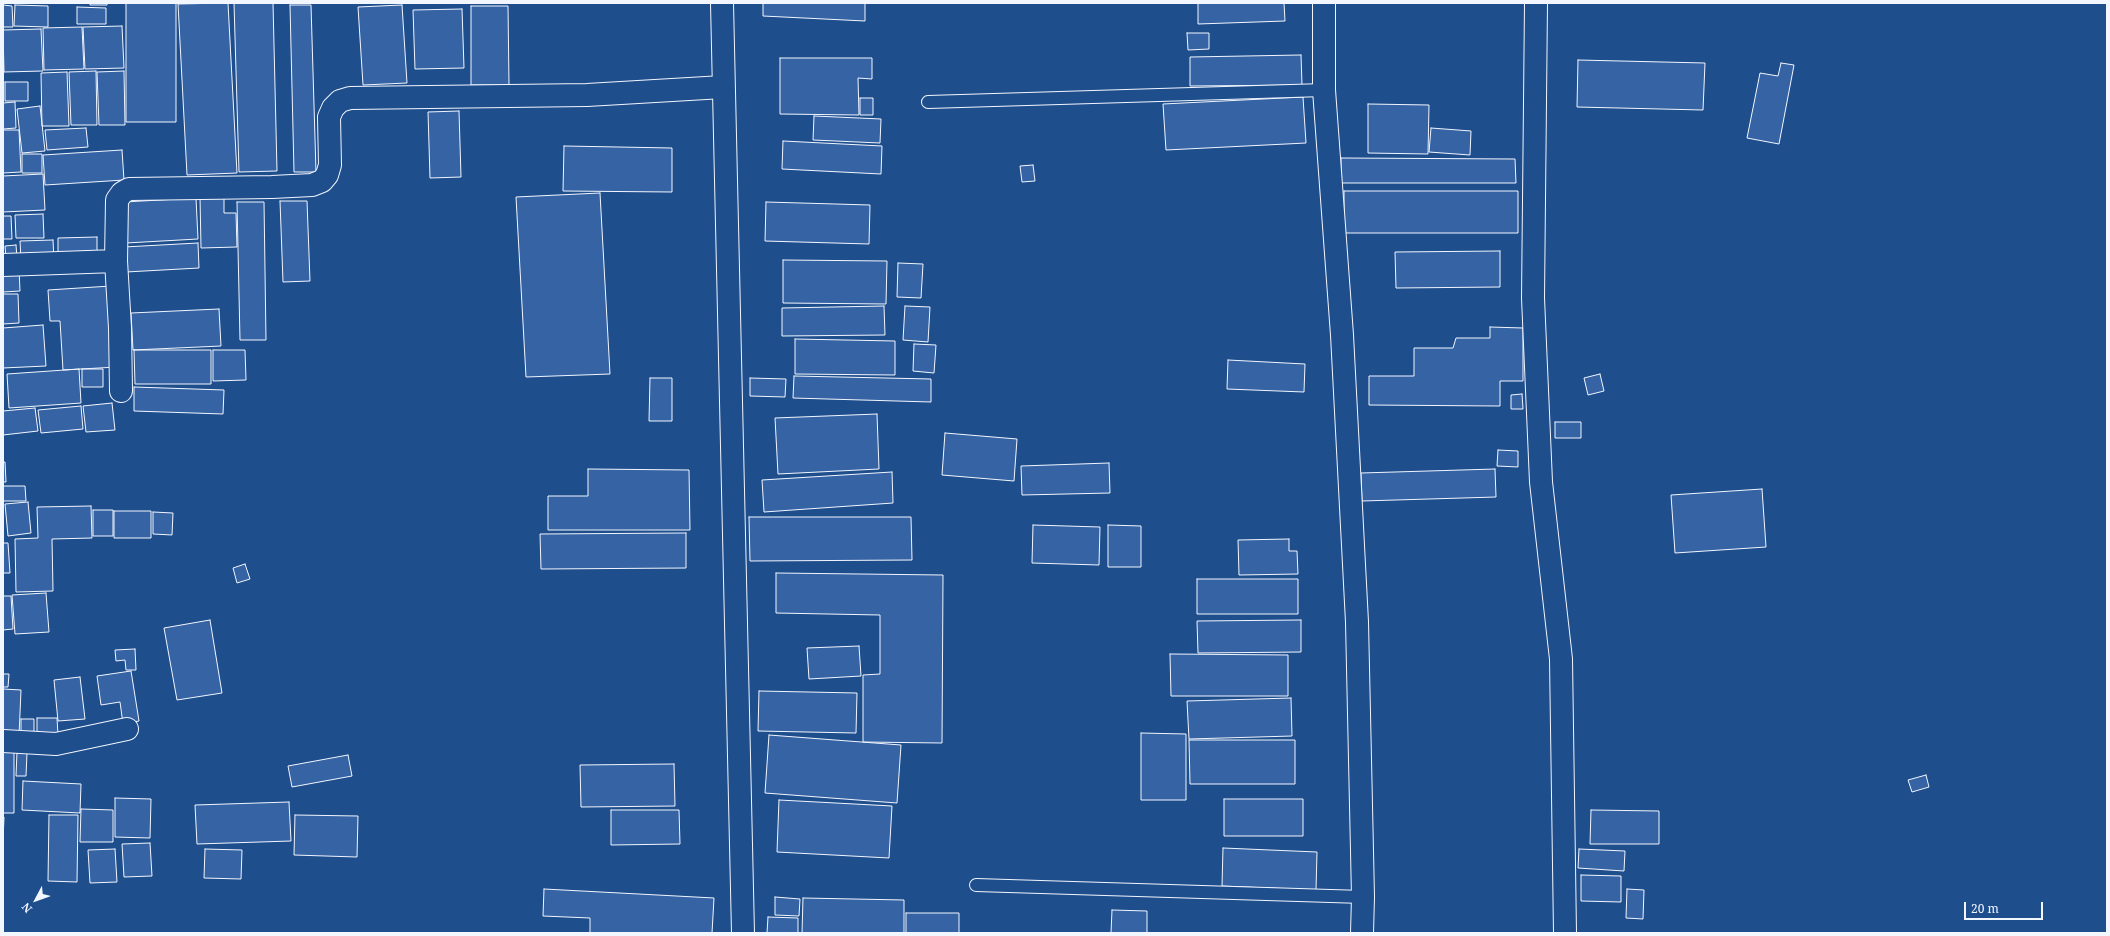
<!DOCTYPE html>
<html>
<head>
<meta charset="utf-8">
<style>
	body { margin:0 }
	#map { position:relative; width:2110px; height:936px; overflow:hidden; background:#1f4e8c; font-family:"Noto Serif",serif }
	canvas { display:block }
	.frame { position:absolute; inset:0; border:4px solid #f2f6ff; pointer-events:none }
	.north { position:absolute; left:16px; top:880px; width:40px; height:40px; -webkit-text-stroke:3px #1f4e8c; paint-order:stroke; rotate:229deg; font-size:11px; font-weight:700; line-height:16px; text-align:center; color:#f2f6ff }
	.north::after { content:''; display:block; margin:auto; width:14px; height:18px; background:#f2f6ff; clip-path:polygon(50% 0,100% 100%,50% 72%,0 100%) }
	.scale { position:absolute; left:1964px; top:902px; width:79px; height:18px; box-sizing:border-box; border:2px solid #f2f6ff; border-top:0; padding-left:5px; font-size:12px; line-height:14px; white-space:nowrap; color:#f2f6ff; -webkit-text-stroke:3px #1f4e8c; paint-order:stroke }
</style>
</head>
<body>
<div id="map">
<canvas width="2110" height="936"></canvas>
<div class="frame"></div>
<div class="north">N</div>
<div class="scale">20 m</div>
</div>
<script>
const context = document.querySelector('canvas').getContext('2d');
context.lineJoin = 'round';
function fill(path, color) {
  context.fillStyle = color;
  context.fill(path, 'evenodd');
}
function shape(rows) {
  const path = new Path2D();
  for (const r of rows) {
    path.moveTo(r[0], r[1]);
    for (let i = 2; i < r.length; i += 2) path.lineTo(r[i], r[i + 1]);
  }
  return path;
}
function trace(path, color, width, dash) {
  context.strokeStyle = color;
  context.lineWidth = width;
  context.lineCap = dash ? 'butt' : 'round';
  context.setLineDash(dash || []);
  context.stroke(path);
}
const building = shape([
	[90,3,107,3,107,5,90,5,90,3],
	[126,3,176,3,176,122,126,122,126,3],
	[228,3,237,173,187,175,178,4,228,3],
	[234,3,273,3,277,171,239,172,234,3],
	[763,3,865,3,865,21,763,16,763,3],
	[1198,3,1284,3,1285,21,1198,24,1198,3],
	[3,5,12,6,13,27,3,27,3,5],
	[15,5,48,6,48,27,14,26,15,5],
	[290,5,311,5,316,172,294,172,290,5],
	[402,5,407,83,363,85,358,7,402,5],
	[471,6,508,6,509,85,471,85,471,6],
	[77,7,106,8,106,24,77,24,77,7],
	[462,9,464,68,415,69,413,10,462,9],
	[122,26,124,68,85,69,83,27,122,26],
	[82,27,84,69,44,70,43,28,82,27],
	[41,29,43,71,4,72,3,30,41,29],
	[1187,33,1209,33,1209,49,1188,50,1187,33],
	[1301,55,1302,85,1190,86,1190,57,1301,55],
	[780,58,872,58,872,79,858,78,859,115,780,114,780,58],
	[1578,60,1705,63,1703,110,1577,107,1578,60],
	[1781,63,1794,65,1779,144,1747,138,1760,73,1778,76,1781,63],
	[96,71,97,125,71,125,69,72,96,71],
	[124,71,125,125,99,125,97,72,124,71],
	[67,72,69,126,42,126,41,73,67,72],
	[5,82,28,82,28,101,5,101,5,82],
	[1303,97,1306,143,1166,150,1163,104,1303,97],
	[860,98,873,98,873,115,860,115,860,98],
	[15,102,16,128,3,129,3,103,15,102],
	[1368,104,1429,105,1428,154,1368,153,1368,104],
	[40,106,45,151,22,153,17,109,40,106],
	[459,111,461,177,430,178,428,112,459,111],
	[814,116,881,119,880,143,813,140,814,116],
	[86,128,88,147,47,150,45,130,86,128],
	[1431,128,1471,131,1470,155,1429,152,1431,128],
	[3,130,19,130,21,172,3,173,3,130],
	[783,141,882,146,881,174,782,169,783,141],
	[564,146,672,148,672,192,563,191,564,146],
	[122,150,124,180,45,185,43,155,122,150],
	[22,154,42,154,42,173,22,173,22,154],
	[1341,158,1515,159,1516,183,1341,183,1341,158],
	[1033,165,1035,181,1022,182,1020,166,1033,165],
	[43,174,45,210,3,212,3,176,43,174],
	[1344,191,1518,191,1518,233,1344,233,1344,191],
	[600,193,610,374,526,377,516,197,600,193],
	[200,197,224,197,224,213,236,213,237,247,201,248,200,197],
	[196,198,198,239,126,243,124,202,196,198],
	[280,201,307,201,310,281,283,282,280,201],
	[237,202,264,202,266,340,240,340,237,202],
	[766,202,870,205,869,244,765,241,766,202],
	[43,214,44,238,16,238,15,215,43,214],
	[3,216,11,216,12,239,3,239,3,216],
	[97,237,97,257,58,258,58,238,97,237],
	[53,240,54,259,21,260,20,241,53,240],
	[198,243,199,268,126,272,124,247,198,243],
	[16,245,17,258,6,258,5,246,16,245],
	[1500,251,1500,287,1396,288,1395,252,1500,251],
	[783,260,887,261,886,304,783,303,783,260],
	[898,263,923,264,921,298,897,297,898,263],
	[3,269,19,269,20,291,3,292,3,269],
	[111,286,117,367,63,370,60,321,50,321,48,290,111,286],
	[3,294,18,294,19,323,3,324,3,294],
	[884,306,885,335,782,336,782,308,884,306],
	[905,306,930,307,928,342,903,340,905,306],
	[219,309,221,346,133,350,131,313,219,309],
	[43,325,46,366,3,368,3,328,43,325],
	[1490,327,1523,328,1523,381,1500,381,1500,406,1369,405,1369,376,1414,376,1414,348,1453,348,1456,338,1490,338,1490,327],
	[795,339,895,341,895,375,795,374,795,339],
	[914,344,936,345,934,373,913,371,914,344],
	[134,350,211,350,211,384,135,384,134,350],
	[213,350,245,350,246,380,213,381,213,350],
	[1228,360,1305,364,1304,392,1227,389,1228,360],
	[79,369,81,403,9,408,7,374,79,369],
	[82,369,103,369,103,387,82,387,82,369],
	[1600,374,1604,391,1588,395,1584,378,1600,374],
	[794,376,931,379,931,402,793,398,794,376],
	[650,378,672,378,672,421,649,421,650,378],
	[750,378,786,379,785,397,750,396,750,378],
	[134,387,224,390,223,414,134,411,134,387],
	[1522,394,1523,409,1511,409,1511,395,1522,394],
	[112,403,115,430,86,432,83,406,112,403],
	[81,406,83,429,41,433,38,410,81,406],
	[35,408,38,431,3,435,3,411,35,408],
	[877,414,879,469,778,474,775,418,877,414],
	[1555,422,1581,422,1581,438,1555,438,1555,422],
	[945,433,1017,439,1014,481,942,475,945,433],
	[1498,450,1518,451,1518,467,1497,466,1498,450],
	[3,462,5,462,6,482,3,482,3,462],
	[1109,463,1110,493,1022,495,1021,466,1109,463],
	[588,469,689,470,690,530,548,530,548,496,588,496,588,469],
	[1495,469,1496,497,1362,501,1361,473,1495,469],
	[892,472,893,503,764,512,762,480,892,472],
	[3,486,25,486,26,501,3,501,3,486],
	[1762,489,1766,547,1675,553,1671,495,1762,489],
	[28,502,31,533,8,536,5,504,28,502],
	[91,506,92,538,52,539,53,591,16,592,15,539,38,538,37,507,91,506],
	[93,510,113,510,113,536,93,536,93,510],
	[114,511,151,511,151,538,114,538,114,511],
	[153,512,173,513,172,535,153,534,153,512],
	[749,517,911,517,912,560,750,561,749,517],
	[1033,525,1100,527,1099,565,1032,563,1033,525],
	[1108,525,1141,526,1141,567,1108,567,1108,525],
	[686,533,686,568,541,569,540,534,686,533],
	[1289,539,1289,551,1297,551,1298,574,1239,575,1238,540,1289,539],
	[3,543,8,543,10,573,3,573,3,543],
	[245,564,250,579,237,583,233,568,245,564],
	[776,573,943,575,942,743,863,742,863,675,880,674,880,615,776,613,776,573],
	[1197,579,1298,579,1298,614,1197,614,1197,579],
	[46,593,49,632,15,634,12,595,46,593],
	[3,596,11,596,13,629,3,630,3,596],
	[210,620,222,693,177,700,164,628,210,620],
	[1301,620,1301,652,1198,653,1197,621,1301,620],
	[859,646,861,676,809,679,807,648,859,646],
	[135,649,136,670,126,670,125,660,116,661,115,650,135,649],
	[1170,654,1288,655,1288,696,1171,696,1170,654],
	[131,671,139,721,123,724,120,702,101,705,97,676,131,671],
	[3,674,9,674,8,687,3,687,3,674],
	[80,677,85,719,58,721,54,680,80,677],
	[3,689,21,690,19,736,3,735,3,689],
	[759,691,857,693,856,733,758,731,759,691],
	[1291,698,1292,736,1189,739,1187,701,1291,698],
	[37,718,57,718,58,735,37,736,37,718],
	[21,719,34,719,34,736,21,736,21,719],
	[1141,733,1186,734,1186,800,1141,800,1141,733],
	[769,735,901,745,897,803,765,793,769,735],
	[1189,740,1295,740,1295,784,1190,784,1189,740],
	[3,751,14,751,14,813,3,813,3,751],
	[17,752,27,753,26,776,16,776,17,752],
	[348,755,352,776,292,787,288,766,348,755],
	[674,764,675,806,581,807,580,765,674,764],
	[1926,775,1929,787,1912,792,1908,780,1926,775],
	[23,781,81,784,80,813,22,810,23,781],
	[115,798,151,799,150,838,115,837,115,798],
	[1224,799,1303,799,1303,836,1224,836,1224,799],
	[779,800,892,806,889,858,777,852,779,800],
	[289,802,291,841,197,844,195,805,289,802],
	[81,809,113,810,113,842,80,842,81,809],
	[611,810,679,810,680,844,611,845,611,810],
	[1591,810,1659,811,1659,844,1590,844,1591,810],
	[49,815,78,815,77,882,48,881,49,815],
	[295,815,358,816,357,857,294,855,295,815],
	[3,817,4,817,3,841,3,817],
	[150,843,152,876,124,877,122,844,150,843],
	[1223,848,1317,852,1316,890,1222,886,1223,848],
	[115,849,117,882,90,883,88,850,115,849],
	[205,849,242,850,241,879,204,878,205,849],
	[1579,849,1625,851,1624,871,1578,868,1579,849],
	[1581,875,1621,876,1621,902,1581,901,1581,875],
	[544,889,714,898,712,933,590,933,590,918,543,916,544,889],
	[1627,889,1644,890,1643,919,1626,918,1627,889],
	[775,897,800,899,799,916,775,915,775,897],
	[803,898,904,900,904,933,802,933,803,898],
	[1112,910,1147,911,1147,933,1111,933,1112,910],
	[906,913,959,913,959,933,906,933,906,913],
	[768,917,798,918,798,933,767,933,768,917]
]);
fill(building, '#3563a3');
trace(building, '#f2f6ff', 1);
const service = shape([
	[928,102,1324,90],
	[976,885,1363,897]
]);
const minor = shape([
	[1324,3,1324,90,1342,335,1357,622,1363,897,1362,933],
	[1536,3,1533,298,1541,482,1561,659,1565,933],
	[3,265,116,261],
	[121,391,120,328,116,261,117,200,122,193,129,189,272,187,312,185,322,181,327,175,330,165,329,117,333,108,340,101,350,98,587,95,723,87],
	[3,741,56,744,127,729]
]);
const tertiary = shape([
	[722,3,743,933]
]);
trace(service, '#f2f6ff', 14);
trace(minor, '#f2f6ff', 24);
trace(tertiary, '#f2f6ff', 24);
trace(service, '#1f4e8c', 12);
trace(minor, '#1f4e8c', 22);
trace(tertiary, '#1f4e8c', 22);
</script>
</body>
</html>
